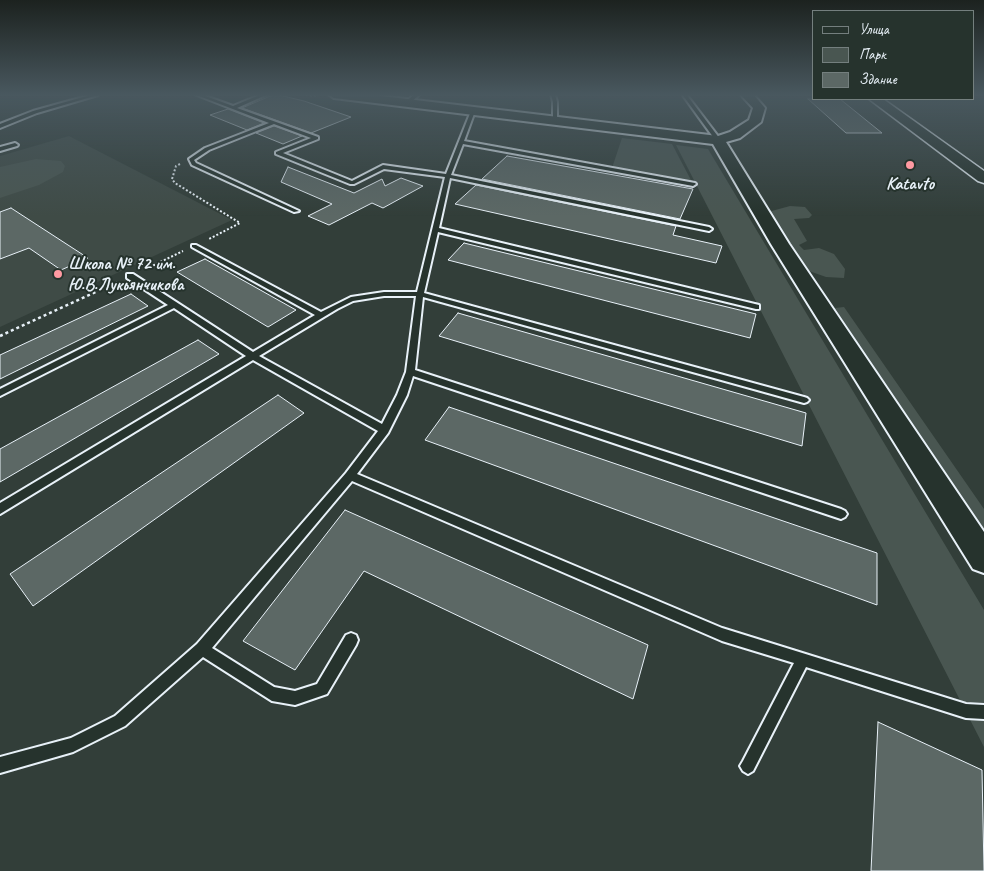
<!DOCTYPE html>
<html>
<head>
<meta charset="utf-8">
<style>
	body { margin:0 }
	#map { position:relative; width:984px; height:871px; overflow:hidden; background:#323e39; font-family:Caveat,sans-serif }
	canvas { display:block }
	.legend { position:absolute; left:812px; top:10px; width:162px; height:90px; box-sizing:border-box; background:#26332d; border:1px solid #747f7e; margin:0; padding:6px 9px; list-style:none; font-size:15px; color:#e8f1f8 }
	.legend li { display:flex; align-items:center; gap:10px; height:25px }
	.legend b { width:25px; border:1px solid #747f7e }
</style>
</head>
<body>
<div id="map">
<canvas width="984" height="871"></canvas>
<ul class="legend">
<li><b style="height:6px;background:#26332d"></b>Улица</li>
<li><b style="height:14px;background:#495651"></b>Парк</li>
<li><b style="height:14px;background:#5c6865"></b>Здание</li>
</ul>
</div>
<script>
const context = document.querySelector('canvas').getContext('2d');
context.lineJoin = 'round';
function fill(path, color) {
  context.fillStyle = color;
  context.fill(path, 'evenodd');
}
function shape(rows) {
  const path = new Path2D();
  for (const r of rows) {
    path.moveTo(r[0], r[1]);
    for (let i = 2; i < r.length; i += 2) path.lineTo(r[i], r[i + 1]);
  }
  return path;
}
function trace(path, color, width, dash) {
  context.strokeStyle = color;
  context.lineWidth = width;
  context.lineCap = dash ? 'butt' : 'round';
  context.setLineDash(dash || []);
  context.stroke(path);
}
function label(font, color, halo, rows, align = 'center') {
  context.font = font + ' Caveat,sans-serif';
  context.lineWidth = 4;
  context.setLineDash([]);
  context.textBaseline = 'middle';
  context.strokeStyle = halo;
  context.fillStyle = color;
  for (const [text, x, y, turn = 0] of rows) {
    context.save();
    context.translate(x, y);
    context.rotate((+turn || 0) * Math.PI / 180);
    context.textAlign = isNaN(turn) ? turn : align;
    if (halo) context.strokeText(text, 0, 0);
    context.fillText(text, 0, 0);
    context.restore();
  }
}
fill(shape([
	[69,136,232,220,0,327,0,156]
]), '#3f4b46');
fill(shape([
	[622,138,672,144,692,182,612,168],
	[676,145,708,149,984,610,984,747],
	[36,159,61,161,65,166,63,172,39,185,0,198,0,167],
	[790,206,805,207,812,215,809,218,794,219,807,241,799,245,804,250,819,248,834,254,845,269,844,278,826,277,809,271,768,212],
	[844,307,984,509,984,538,835,308]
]), '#495651');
const building = shape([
	[275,94,304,101,351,117,311,133,242,108,275,94],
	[808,99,840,99,882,133,846,133,808,99],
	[228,109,264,123,247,130,210,115,228,109],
	[274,126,302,136,283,144,256,133,274,126],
	[507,156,693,189,680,219,482,179,507,156],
	[288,167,354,193,382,179,385,186,401,178,423,186,383,208,372,203,329,225,308,216,332,204,281,182,288,167],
	[476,185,676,226,673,235,722,246,716,263,455,204,476,185],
	[11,208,88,258,61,270,29,248,0,259,0,212,11,208],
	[464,243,756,314,750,338,448,260,464,243],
	[205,259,296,310,268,327,177,272,205,259],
	[131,294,148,306,0,379,0,355,131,294],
	[458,313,806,413,802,446,439,336,458,313],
	[198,340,219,354,0,482,0,449,198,340],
	[278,395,304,413,33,606,10,574,278,395],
	[449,407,877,553,877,605,425,440,449,407],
	[345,510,648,645,633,699,364,571,295,670,243,641,345,510],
	[878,722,982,770,984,871,871,871,878,722]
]);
fill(building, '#5c6865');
trace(building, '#e8f1f8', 1);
const service = shape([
	[94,94,98,95,37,113,0,128,0,124,33,111,94,94],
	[194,94,200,94,233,106,262,94,268,94,237,108,318,137,318,139,283,153,352,181,383,165,446,174,471,111,473,110,475,111,464,141,695,183,696,184,693,186,463,144,451,175,709,227,712,229,709,231,450,178,439,228,759,305,759,309,756,309,438,232,424,293,804,397,807,398,809,400,807,402,804,403,423,297,415,370,841,509,845,511,847,514,845,517,841,519,413,376,407,395,388,433,357,474,722,628,966,704,984,705,984,719,966,718,806,667,753,771,748,774,743,771,740,766,743,761,794,663,722,641,352,481,212,648,274,687,295,691,317,684,346,635,351,633,356,635,358,640,356,645,327,694,295,705,272,701,203,657,125,726,73,752,0,773,0,757,71,738,115,716,197,644,346,473,378,431,253,360,0,514,0,503,246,356,174,308,0,396,0,389,168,305,127,278,127,274,133,274,253,352,315,315,192,247,192,245,196,245,321,312,351,297,384,292,417,292,445,177,384,169,354,184,350,184,276,154,276,152,311,138,274,124,209,150,194,160,196,163,299,211,294,212,192,165,189,159,205,148,269,123,194,94],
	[384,296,416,296,406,372,397,395,382,424,259,356,337,309,353,301,384,296],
	[415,94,420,94,409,104,405,104,405,102,415,94],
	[551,94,555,94,557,102,557,122,555,123,553,122,553,102,551,94],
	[682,94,686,94,720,139,720,141,716,141,682,94],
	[15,143,18,145,17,146,0,151,0,147,15,143]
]);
const tertiary = shape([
	[328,94,365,94,718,136,730,132,749,120,753,108,740,94,753,94,765,108,761,122,740,138,726,142,789,244,984,532,984,573,973,569,771,244,713,144,334,98,328,94]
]);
const trunk = shape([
	[869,99,883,99,984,171,984,183,978,181,869,99]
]);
trace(service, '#e8f1f8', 4);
trace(tertiary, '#e8f1f8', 4);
trace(trunk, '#e8f1f8', 3);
trace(shape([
	[298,94,318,96],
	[180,164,176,166,172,179,175,183,240,223,209,239],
	[146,269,183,251],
	[98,291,117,282]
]), '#e8f1f8', 2, [2, 2]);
trace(shape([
	[0,336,100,290]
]), '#e8f1f8', 2.5, [3, 3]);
fill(service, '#26332d');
fill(tertiary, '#26332d');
fill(trunk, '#26332d');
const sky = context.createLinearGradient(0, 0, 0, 216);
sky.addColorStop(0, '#1c221f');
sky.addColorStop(0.44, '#49585f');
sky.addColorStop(1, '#49585f00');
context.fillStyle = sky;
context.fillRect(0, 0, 984, 216);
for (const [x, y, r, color] of [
	[910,165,5,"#ff9aa2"],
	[58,274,5,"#ff9aa2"]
]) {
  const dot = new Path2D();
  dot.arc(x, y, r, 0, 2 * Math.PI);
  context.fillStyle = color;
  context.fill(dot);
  trace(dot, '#26332d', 2);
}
label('bold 18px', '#e8f1f8', '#26332d', [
	["Katavto",910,184],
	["Школа № 72 им.",68,264,"left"],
	["Ю.В.Лукьянчикова",68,285,"left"]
]);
</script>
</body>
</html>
